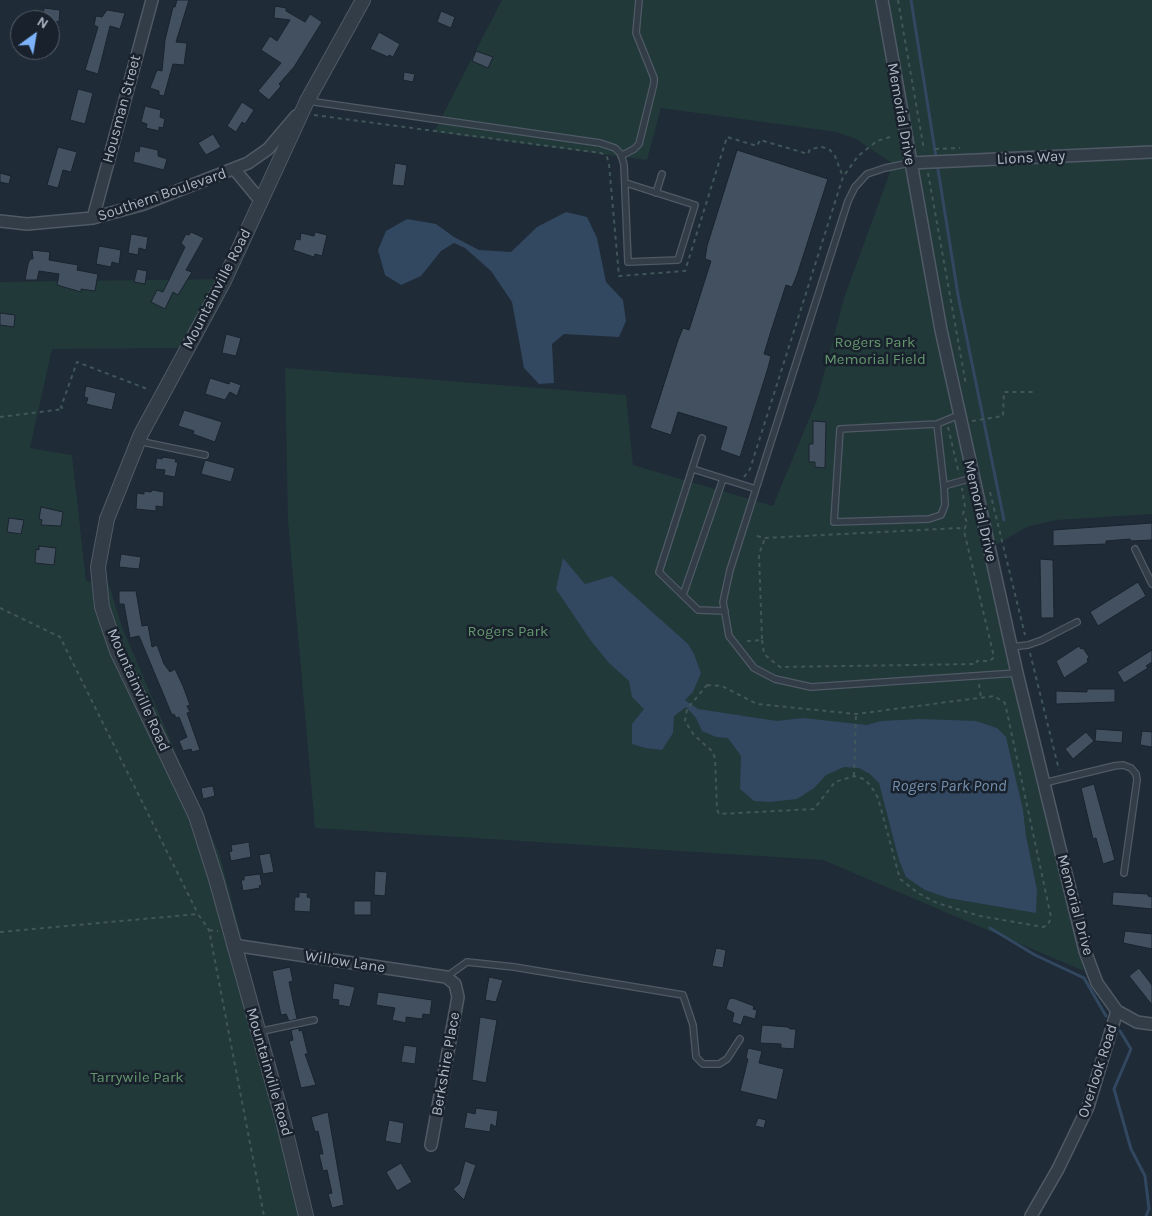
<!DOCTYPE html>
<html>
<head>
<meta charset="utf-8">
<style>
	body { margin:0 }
	#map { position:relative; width:1152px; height:1216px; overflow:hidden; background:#1f2b37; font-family:Karla,sans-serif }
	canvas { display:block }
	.north { position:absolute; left:10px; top:10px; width:50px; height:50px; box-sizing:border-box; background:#19222c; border:1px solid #545e69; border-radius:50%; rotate:32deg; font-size:14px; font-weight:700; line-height:20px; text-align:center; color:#adb7c5 }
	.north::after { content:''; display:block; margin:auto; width:18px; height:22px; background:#7db3fa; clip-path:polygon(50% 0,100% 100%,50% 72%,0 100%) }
</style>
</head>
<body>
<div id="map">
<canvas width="1152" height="1216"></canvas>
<div class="north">N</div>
</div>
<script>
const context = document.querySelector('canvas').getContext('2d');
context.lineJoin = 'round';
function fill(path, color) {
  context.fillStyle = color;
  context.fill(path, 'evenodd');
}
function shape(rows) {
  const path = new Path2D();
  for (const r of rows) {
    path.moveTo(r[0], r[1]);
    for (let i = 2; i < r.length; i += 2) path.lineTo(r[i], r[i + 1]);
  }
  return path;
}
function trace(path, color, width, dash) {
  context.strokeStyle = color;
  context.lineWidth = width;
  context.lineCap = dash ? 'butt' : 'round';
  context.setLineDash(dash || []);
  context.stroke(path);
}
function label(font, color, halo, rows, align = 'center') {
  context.font = font + ' Karla,sans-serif';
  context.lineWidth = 5;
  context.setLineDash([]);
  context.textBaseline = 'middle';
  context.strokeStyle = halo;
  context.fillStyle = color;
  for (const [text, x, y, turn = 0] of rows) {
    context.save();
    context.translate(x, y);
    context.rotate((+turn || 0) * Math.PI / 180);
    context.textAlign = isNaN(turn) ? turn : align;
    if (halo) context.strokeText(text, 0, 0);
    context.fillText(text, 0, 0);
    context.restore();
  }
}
fill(shape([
	[502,0,1152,0,1152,514,1056,520,1027,527,985,551,1007,653,1084,971,823,860,315,828,288,521,285,368,626,395,633,465,773,506,817,400,844,298,893,164,856,139,837,132,661,108,647,160,434,132],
	[222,279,184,348,52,349,30,448,72,455,86,581,109,585,122,627,220,856,289,1121,310,1216,0,1216,0,282]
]), '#22393a');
fill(shape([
	[566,212,587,217,597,238,606,282,623,300,626,321,619,337,564,334,552,344,554,383,539,384,524,368,512,302,491,271,465,248,454,243,441,251,421,276,401,285,385,275,378,250,386,231,407,219,436,224,454,237,479,250,511,252,537,227],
	[563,558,585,584,612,576,688,644,694,654,701,673,693,692,685,700,698,709,777,721,803,718,867,725,881,721,920,719,976,721,997,728,1006,737,1023,810,1026,836,1037,890,1036,913,948,898,925,890,906,877,899,860,879,783,870,774,859,768,844,767,826,775,814,788,797,799,770,802,754,801,740,789,741,756,728,738,716,737,702,731,696,718,686,707,674,716,673,733,662,750,645,748,632,744,632,724,644,709,632,697,629,681,609,663,591,641,556,589]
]), '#324760');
trace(shape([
	[911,0,958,295,1004,520],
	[990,928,1035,955,1084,978,1106,1016],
	[1120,1031,1131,1049,1114,1089,1131,1149,1145,1176,1149,1209,1146,1216]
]), '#324760', 3);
const building = shape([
	[177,0,189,0,176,42,187,43,184,65,173,64,164,96,159,95,159,91,150,88,157,70,162,71,165,40,173,7,175,7,177,0],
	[275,6,286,8,286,11,305,22,310,14,322,22,294,67,279,84,281,86,269,100,258,91,281,63,261,50,270,36,277,41,290,20,274,18,275,6],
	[44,8,60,10,59,22,43,20,44,8],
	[107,10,125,13,120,29,110,26,98,74,85,70,98,27,94,25,96,16,102,17,107,10],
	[441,11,455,17,451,28,437,22,441,11],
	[379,32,400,44,393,57,389,55,388,57,370,49,379,32],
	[476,51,493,57,488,68,472,61,476,51],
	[404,72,415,74,413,82,403,80,404,72],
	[78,89,93,93,85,124,70,120,78,89],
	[242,102,254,110,245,124,242,122,236,132,227,126,242,102],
	[145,106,161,110,160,117,165,119,163,128,159,127,159,131,146,128,147,124,141,122,145,106],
	[213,134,221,147,206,155,198,143,213,134],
	[140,146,158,150,158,156,167,159,164,170,133,162,135,151,139,152,140,146],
	[58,147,77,152,71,172,63,170,58,188,47,185,58,147],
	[737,150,828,179,797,275,792,287,786,285,771,331,764,354,771,356,768,368,740,457,720,450,727,427,678,412,671,435,650,428,678,340,683,328,689,330,711,261,705,259,707,246,737,150],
	[395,163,407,165,404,186,392,185,395,163],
	[0,173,11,176,9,184,0,182,0,173],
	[191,232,204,238,186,270,192,272,178,295,173,292,165,309,151,302,157,290,163,292,185,247,181,243,186,234,189,235,191,232],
	[315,232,327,235,322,256,315,254,314,257,293,250,296,239,300,240,301,233,314,236,315,232],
	[131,234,148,237,146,250,139,248,138,255,128,253,131,234],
	[99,246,121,250,119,264,112,262,111,267,96,264,99,246],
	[32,250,50,252,49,260,78,265,77,270,98,274,95,291,81,289,81,292,57,285,59,274,39,271,37,280,25,280,28,264,30,259,33,259,32,250],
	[137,269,147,271,145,284,134,282,137,269],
	[0,313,15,315,14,327,0,325,0,313],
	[226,334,241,338,236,356,222,353,226,334],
	[210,378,229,384,230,381,241,385,237,396,230,392,225,400,205,394,210,378],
	[86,386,116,393,112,410,86,404,88,398,84,397,86,386],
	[184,410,222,422,215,442,193,434,194,431,178,426,184,410],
	[813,421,826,422,825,468,815,467,815,462,809,462,809,444,813,444,813,421],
	[163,457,176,459,175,462,178,462,175,477,164,475,165,470,155,469,157,458,162,459,163,457],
	[205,460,235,468,231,482,201,474,205,460],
	[152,490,164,492,163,507,156,506,156,511,136,509,137,493,144,494,144,491,151,492,152,490],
	[41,507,63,512,61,526,41,525,42,520,39,519,41,507],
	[9,518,24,520,21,534,7,532,9,518],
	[1152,523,1152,540,1131,541,1130,539,1106,541,1106,544,1053,546,1053,530,1152,523],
	[39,546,56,548,54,565,35,563,36,549,39,550,39,546],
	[121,554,141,557,139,569,119,567,121,554],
	[1040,559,1053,560,1054,618,1041,618,1040,559],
	[1138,582,1146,596,1098,626,1090,612,1138,582],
	[119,591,136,591,142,626,148,625,152,647,157,645,164,664,170,672,175,669,183,686,190,705,187,706,190,712,187,713,200,750,192,752,191,749,183,751,179,741,187,737,179,717,176,718,174,714,172,715,139,636,130,638,124,604,119,604,119,591],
	[1079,646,1081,649,1083,648,1089,657,1087,659,1088,662,1064,678,1056,661,1079,646],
	[1152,650,1152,662,1146,666,1148,668,1124,683,1117,672,1152,650],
	[1087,689,1115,689,1115,702,1056,704,1056,691,1087,692,1087,689],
	[1096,729,1123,731,1122,743,1095,741,1096,729],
	[1142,731,1152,732,1152,747,1140,745,1142,731],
	[1086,732,1094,741,1073,759,1065,749,1086,732],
	[1094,784,1115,860,1103,864,1096,838,1093,839,1081,788,1094,784],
	[213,786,215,796,203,799,201,788,213,786],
	[249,842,251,857,231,861,229,852,232,851,231,845,249,842],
	[270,853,274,872,263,874,259,855,270,853],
	[375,871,387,872,385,896,374,895,375,871],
	[260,874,262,885,259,886,260,888,243,891,241,880,244,880,244,876,260,874],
	[299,892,308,893,307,897,311,898,310,912,294,911,295,897,299,897,299,892],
	[1113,892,1148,894,1148,896,1152,897,1152,909,1112,905,1113,892],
	[354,901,371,901,371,915,354,915,354,901],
	[1125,931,1152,934,1152,949,1123,943,1125,931],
	[716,948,726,950,723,968,712,966,716,948],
	[290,967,293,981,289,982,297,1019,289,1021,286,1014,281,1015,272,971,290,967],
	[1139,968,1152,985,1152,1005,1129,976,1139,968],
	[489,977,503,980,496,1002,485,1000,489,977],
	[334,983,355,987,350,1007,338,1005,339,1000,332,999,334,983],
	[378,992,432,1000,430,1015,423,1014,422,1019,406,1017,406,1023,392,1020,395,1008,376,1005,378,992],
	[733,998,754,1006,753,1009,757,1010,755,1019,744,1016,741,1025,732,1022,734,1013,726,1009,729,999,733,998],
	[480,1017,497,1020,486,1083,472,1080,480,1017],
	[762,1025,788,1027,790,1029,796,1029,794,1049,781,1048,781,1044,760,1043,762,1025],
	[299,1028,299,1031,302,1030,308,1054,305,1054,316,1085,301,1088,289,1041,293,1040,291,1030,299,1028],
	[404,1045,417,1047,415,1064,401,1062,404,1045],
	[748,1048,762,1051,759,1063,784,1069,777,1100,740,1091,748,1059,746,1058,748,1048],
	[476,1108,498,1111,496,1127,491,1124,490,1132,464,1128,467,1112,475,1114,476,1108],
	[328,1112,344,1205,332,1208,328,1194,332,1193,327,1170,323,1171,319,1154,323,1154,318,1131,315,1132,311,1117,328,1112],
	[758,1118,766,1120,764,1128,755,1126,758,1118],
	[389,1120,404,1123,401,1144,385,1141,389,1120],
	[465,1161,476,1165,464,1200,453,1189,459,1184,465,1161],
	[401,1163,412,1182,397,1191,386,1172,401,1163]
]);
fill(building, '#425060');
trace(building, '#1a242e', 1);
const service = shape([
	[308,101,600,143,615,148,621,154,624,165,628,262,678,260,695,205,626,183],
	[621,156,634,149,639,144,654,83,654,78,636,33,639,0],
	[910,163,885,168,867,174,855,187,848,201,730,570,723,602,729,636,754,668,775,679,811,687,1017,673],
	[656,193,662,174],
	[959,415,937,424,840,429,834,522,929,519,941,515,945,505,944,486,972,478],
	[937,424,944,486],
	[702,438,659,572,698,610,725,611],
	[138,441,205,455],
	[693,469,756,489],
	[1135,549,1152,584],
	[683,595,723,479],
	[1011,647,1028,645,1042,640,1077,622],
	[1044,783,1114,766,1123,765,1131,768,1136,774,1137,780,1124,873],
	[446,977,467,962,514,967,683,995,693,1025,696,1057,703,1064,719,1064,727,1059,740,1039],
	[258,1032,314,1020]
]);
const minor = shape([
	[882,0,941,330,1017,673,1085,951,1097,983,1117,1011,1137,1022,1152,1024],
	[910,163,1152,152],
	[235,170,260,200],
	[93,218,152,0],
	[0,221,27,224,93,218,144,204,248,163,268,149,296,116],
	[233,945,446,977,455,984,458,997,431,1145],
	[1031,1216,1058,1169,1088,1107,1117,1011]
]);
const tertiary = shape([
	[306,1216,283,1120,216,879,196,816,117,651,102,607,98,567,107,519,141,434,224,281,307,101,363,0]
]);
trace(service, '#505a66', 8);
trace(minor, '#505a66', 14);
trace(tertiary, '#505a66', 16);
trace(shape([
	[898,0,924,150],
	[314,115,601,153,607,157,609,164,619,276,685,271,727,137,757,146,760,140,808,154,810,149,822,147,830,150,835,156,843,177],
	[935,149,960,148],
	[928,173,966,385],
	[0,417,63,409,61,407,77,362,150,390],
	[972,421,1003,416,1004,392,1035,392],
	[948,427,959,474],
	[744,477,750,469,843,177,858,156,877,141,890,137],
	[990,492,1025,635],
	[757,536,765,538,959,528,964,531],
	[0,608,60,637,198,914],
	[762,640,764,654,780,667,976,664,977,661,990,661,994,657,964,531,967,522,963,514,965,507,962,488],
	[747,641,762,640,759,554,765,538],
	[1030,653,1059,770],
	[979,684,981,698],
	[707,685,722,686,757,704,856,714,994,696,1005,703,1051,917,1048,925,1043,927,980,916,937,903,918,893,900,879,878,798,871,786,864,779,854,776,835,782,814,809,719,814,717,809,715,758,712,751,694,735,685,721,687,709,707,685],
	[854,776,856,714],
	[209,930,218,931],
	[0,932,198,914,209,930,264,1216]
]), '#415658', 2, [4, 4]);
trace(service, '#333d48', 5.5);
trace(minor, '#333d48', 11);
trace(tertiary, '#333d48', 14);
label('15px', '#adb7c5', '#19222c', [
	["Housman Street",122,109,-75],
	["Memorial Drive",901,114,80],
	["Lions Way",1031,158,-3],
	["Southern Boulevard",162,195,-19],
	["Mountainville Road",217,289,-63],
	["Memorial Drive",980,511,77],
	["Mountainville Road",138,690,66],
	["Memorial Drive",1075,905,75],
	["Willow Lane",345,962,9],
	["Berkshire Place",446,1064,-80],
	["Overlook Road",1098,1071,-72],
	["Mountainville Road",269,1072,74]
]);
label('15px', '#64966d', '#19222c', [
	["Rogers Park",875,343],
	["Memorial Field",875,360],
	["Rogers Park",508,632],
	["Tarrywile Park",137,1078]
]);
label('italic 16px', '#748fae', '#19222c', [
	["Rogers Park Pond",949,786]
]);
</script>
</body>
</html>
